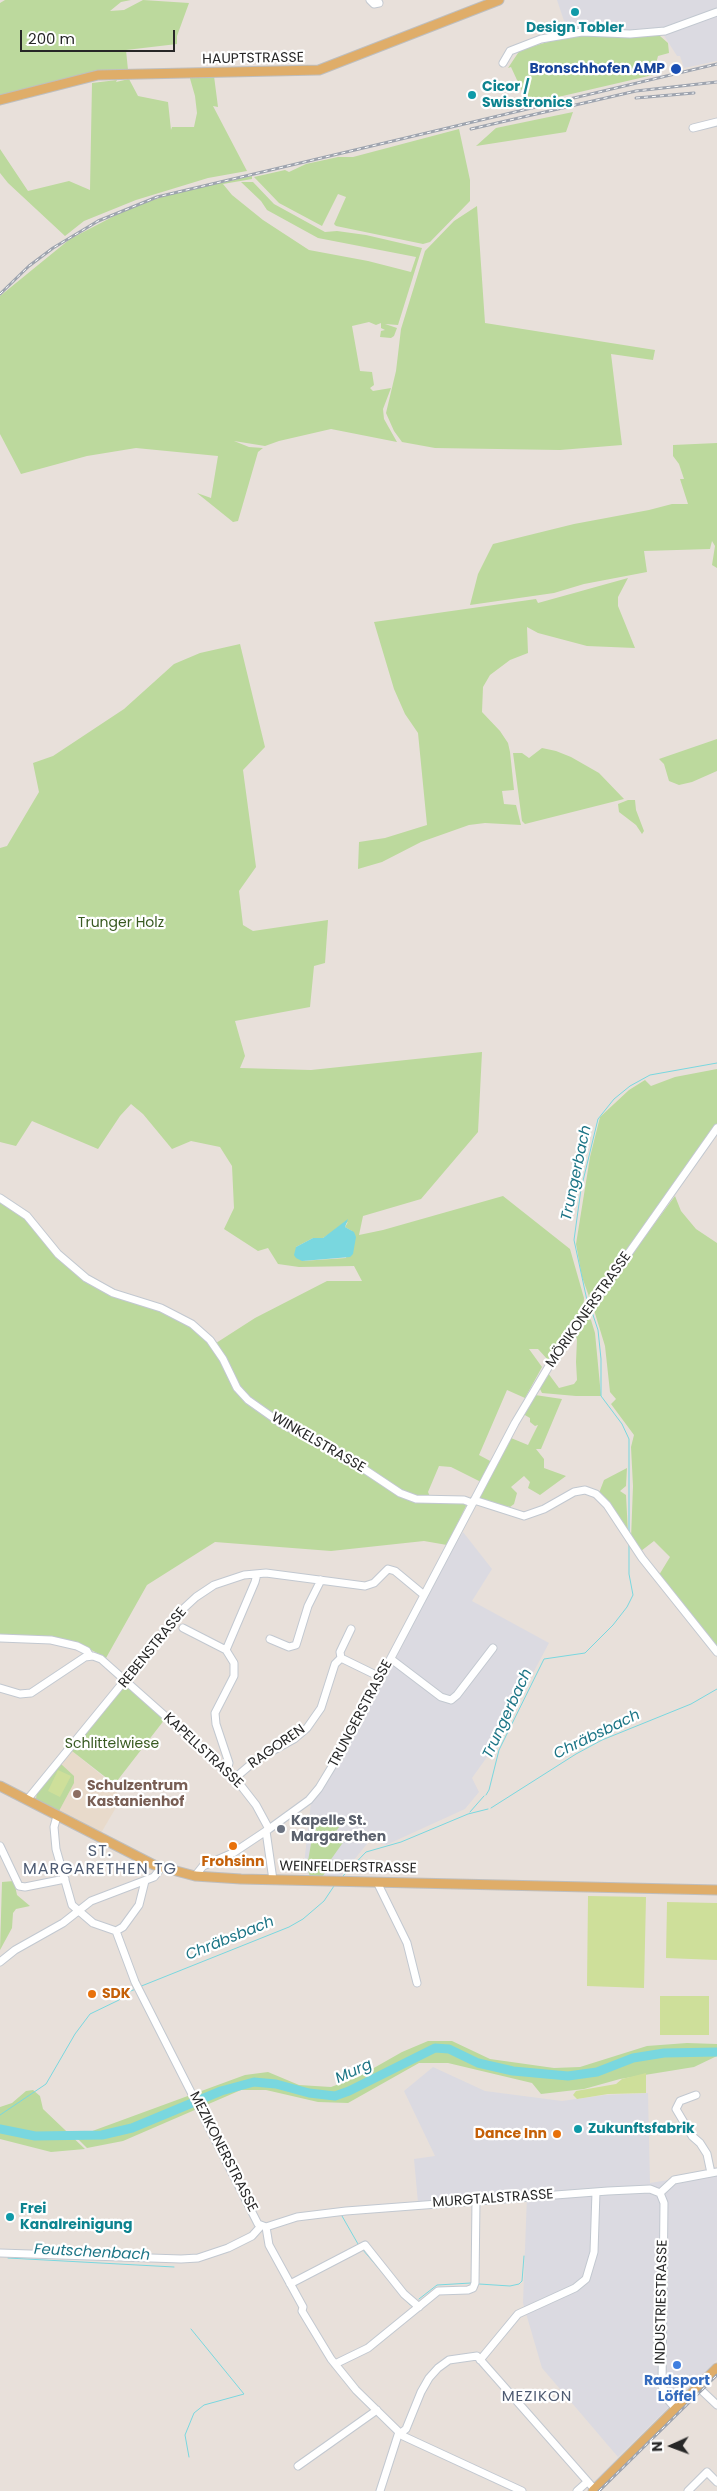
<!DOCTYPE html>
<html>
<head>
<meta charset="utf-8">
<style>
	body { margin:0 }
	#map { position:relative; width:717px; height:2491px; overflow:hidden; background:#e8e0da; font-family:Poppins,sans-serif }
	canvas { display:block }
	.north { position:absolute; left:647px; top:2421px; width:50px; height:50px; -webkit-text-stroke:4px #fff; paint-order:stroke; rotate:268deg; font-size:14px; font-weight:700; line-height:20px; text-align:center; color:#272727 }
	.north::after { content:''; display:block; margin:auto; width:18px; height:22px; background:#272727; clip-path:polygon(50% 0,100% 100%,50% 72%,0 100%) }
	.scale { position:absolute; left:20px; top:30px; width:155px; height:22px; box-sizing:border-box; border:2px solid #272727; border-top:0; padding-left:6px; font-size:15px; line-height:18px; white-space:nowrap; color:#272727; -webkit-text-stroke:4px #fff; paint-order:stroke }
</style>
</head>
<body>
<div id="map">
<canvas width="717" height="2491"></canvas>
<div class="north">N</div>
<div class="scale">200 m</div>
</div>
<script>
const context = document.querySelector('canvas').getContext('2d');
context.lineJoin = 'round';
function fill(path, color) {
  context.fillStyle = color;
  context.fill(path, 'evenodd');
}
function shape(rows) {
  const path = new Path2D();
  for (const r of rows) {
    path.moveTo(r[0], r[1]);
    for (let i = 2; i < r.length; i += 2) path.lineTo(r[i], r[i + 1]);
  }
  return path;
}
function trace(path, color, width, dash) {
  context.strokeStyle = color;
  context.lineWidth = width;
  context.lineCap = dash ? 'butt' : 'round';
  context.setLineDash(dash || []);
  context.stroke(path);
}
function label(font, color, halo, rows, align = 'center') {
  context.font = font + ' Poppins,sans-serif';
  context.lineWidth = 4.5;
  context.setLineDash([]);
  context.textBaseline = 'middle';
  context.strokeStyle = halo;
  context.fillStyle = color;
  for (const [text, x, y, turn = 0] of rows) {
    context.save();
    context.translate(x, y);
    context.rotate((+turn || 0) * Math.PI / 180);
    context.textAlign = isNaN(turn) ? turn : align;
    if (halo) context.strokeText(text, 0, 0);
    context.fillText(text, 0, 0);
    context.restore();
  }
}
fill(shape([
	[557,0,717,0,717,61,684,68,680,56,677,56,663,34,567,30],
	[463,1532,492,1569,472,1601,549,1643,492,1750,472,1778,479,1792,465,1809,386,1845,371,1839,340,1877,303,1873,311,1802,342,1756,393,1664,443,1564],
	[433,2067,485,2091,562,2101,605,2095,648,2093,650,2183,717,2172,717,2360,618,2457,542,2368,523,2303,527,2195,418,2203,414,2159,435,2156,404,2091]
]), '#dbdae1');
fill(shape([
	[72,1751,111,1783,121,1799,101,1833,35,1799,36,1792]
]), '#e8dacb');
fill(shape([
	[5,0,131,0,121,2,110,11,124,10,143,0,189,3,177,36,177,44,126,50,128,70,78,76,0,97,0,3],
	[591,35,660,36,668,43,669,53,658,56,653,75,528,104,511,67,508,68,520,50,558,39],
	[189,75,214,76,218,107,213,106,247,171,208,178,136,200,84,221,65,236,8,183,0,173,0,149,28,191,69,181,90,190,92,83,117,80,116,82,129,79,138,96,168,102,171,130,172,127,194,127,197,113,195,96],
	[573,112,566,132,476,146,496,128],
	[459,129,470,180,470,201,430,242,423,244,336,226,334,224,346,197,338,194,322,226,279,203,254,177,285,170,289,172,306,164,338,157,353,157],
	[252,176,252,179,223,184,232,195,263,220,309,250,368,261,411,272,416,257,318,238,267,210,261,201,241,182,253,182,274,204,325,232,337,231,366,235,422,248,398,325,385,324,397,328,394,336,391,338,380,337,381,331,385,330,381,328,381,323,376,325,369,322,352,326,360,371,372,372,374,385,370,388,373,391,391,388,383,409,384,419,397,442,331,429,279,441,265,446,234,441,249,447,263,448,258,452,238,521,233,522,197,493,211,498,218,456,136,448,87,456,21,474,0,434,0,296,70,239,118,214,141,204,171,194],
	[477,206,485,323,655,350,653,360,611,354,622,445,560,450,435,448,402,442,394,431,386,413,396,371,401,329,425,251,454,221],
	[717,443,717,568,712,565,715,546,712,541,710,549,644,551,647,572,584,584,554,593,470,605,478,574,493,544,574,524,649,510,672,504,688,504,680,479,684,479,679,464,673,456,673,445],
	[628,578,618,597,618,606,635,648,587,646,538,633,527,627,528,653,510,660,490,675,483,687,482,712,500,731,508,743,510,752,514,790,502,791,504,804,516,805,521,825,485,823,469,825,421,842,382,862,358,869,359,842,385,838,427,825,418,733,405,714,394,689,374,622,536,599,538,603],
	[240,644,265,747,243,770,256,867,239,891,243,925,253,931,328,920,325,963,314,966,310,1007,235,1021,245,1056,240,1068,311,1070,482,1052,478,1132,421,1199,363,1216,359,1235,383,1230,503,1196,570,1249,584,1298,583,1313,548,1360,538,1349,529,1349,542,1367,525,1398,507,1390,479,1455,492,1462,481,1482,451,1467,439,1466,428,1492,431,1499,465,1503,466,1506,447,1545,424,1541,331,1551,215,1542,147,1585,106,1658,86,1647,0,1637,0,1200,16,1209,87,1280,184,1322,213,1345,255,1318,327,1281,362,1281,354,1266,299,1267,278,1264,268,1248,258,1251,224,1229,234,1208,232,1166,220,1147,191,1141,172,1149,143,1114,131,1104,120,1116,98,1149,32,1121,16,1146,0,1142,0,848,7,846,39,792,33,763,53,756,124,709,174,664,200,653],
	[348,1222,345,1227,352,1231,346,1258,302,1261,296,1247,313,1238,323,1238],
	[717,739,717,771,692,782,679,785,669,781,664,764,659,759],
	[542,748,556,751,571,757,599,773,624,799,525,824,522,821,513,753,522,753,529,758],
	[628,800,635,800,636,810,644,831,642,834,636,825,619,812,618,804],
	[717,1069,717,1125,591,1302,582,1277,576,1244,590,1157,600,1117,629,1090,645,1080,651,1086,675,1077],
	[675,1196,681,1211,696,1229,717,1243,717,1647,659,1575,670,1557,654,1541,641,1551,631,1539,633,1486,631,1447,634,1435,611,1404,616,1399,610,1392,605,1346,594,1310,603,1293],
	[587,1316,591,1320,595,1333,601,1396,576,1396,542,1393,539,1387,548,1373,559,1388,574,1384,577,1380,576,1362,577,1339,575,1335],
	[535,1395,562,1399,541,1449,536,1449,544,1459,544,1468,566,1476,540,1495,528,1488,530,1482,524,1476,511,1487,517,1493,514,1504,510,1507,506,1506,505,1510,479,1498,511,1438,528,1445,538,1425,535,1426,530,1422,530,1418,523,1414],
	[627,1468,626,1486,620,1491,626,1495,628,1533,599,1493,604,1480],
	[124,1686,126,1686,165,1719,117,1781,113,1783,72,1751],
	[61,1764,74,1776,74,1783,59,1811,36,1799,37,1792],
	[330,1820,335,1824,337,1821,341,1824,335,1833,344,1841,327,1865,328,1869,322,1877,310,1877,307,1867,314,1826,324,1821,328,1823],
	[14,1881,17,1895,30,1906,16,1909,13,1913,12,1928,0,1950,2,1882],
	[428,2041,452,2041,490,2059,554,2068,580,2067,647,2046,687,2043,717,2044,717,2056,694,2067,620,2079,584,2089,541,2094,532,2083,448,2063,419,2063,348,2103,318,2102,266,2090,241,2090,123,2141,87,2148,76,2137,245,2075,268,2072,299,2085,331,2087,358,2077,402,2052],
	[33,2090,40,2096,43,2109,85,2149,51,2152,0,2139,0,2107,12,2103,26,2091]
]), '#bcd99d');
fill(shape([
	[58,1770,71,1776,60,1797,48,1791],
	[588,1896,646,1897,644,1988,587,1986],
	[667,1902,717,1903,717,1960,666,1958],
	[660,1996,709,1996,709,2035,660,2035],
	[646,2073,646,2093,608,2094,577,2099,573,2095,576,2091,616,2084,622,2079]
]), '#cedf9a');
fill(shape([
	[348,1219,345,1227,354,1232,356,1237,353,1254,350,1257,302,1261,296,1258,294,1255,296,1247,313,1238,323,1238]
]), '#79d7df');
trace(shape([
	[588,1305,574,1240,581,1189,598,1119,614,1099,630,1086,650,1075,717,1063],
	[592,1312,598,1330,601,1359,601,1396,622,1424,629,1439,629,1532],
	[486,1795,489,1790,499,1750,544,1659,585,1653,613,1625,627,1607,633,1595,629,1574,629,1545],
	[491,1808,576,1754,602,1740,691,1704,717,1689],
	[470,1812,484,1796],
	[342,1877,366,1852,401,1842,468,1814,488,1809],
	[139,1987,289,1927,303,1919,324,1901,334,1886],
	[0,2115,46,2084,75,2034,90,2014,119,2000,128,1992,136,1989],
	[342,2216,358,2244],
	[363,2250,410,2305],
	[8,2258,174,2267],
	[479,2284,510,2286,519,2284,522,2281,524,2256],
	[419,2299,437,2285,471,2283],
	[189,2457,185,2435,194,2413,204,2405,244,2394,191,2329]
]), '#79d7df', 1);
trace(shape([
	[0,2129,35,2136,102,2135,132,2128,221,2091,254,2082,276,2084,309,2093,335,2096,349,2091,435,2048,449,2049,478,2063,513,2071,568,2076,597,2072,633,2058,664,2053,717,2052]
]), '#79d7df', 9);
const minor = shape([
	[370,0,374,4,379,3],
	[503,63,510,51,541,39,582,32,630,34,665,31,717,12],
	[693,128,717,122],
	[0,1198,27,1216,58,1254,86,1278,113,1293,161,1308,192,1324,210,1340,223,1359,237,1388,248,1400,282,1424,340,1453,400,1493,416,1499,464,1500,472,1503],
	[474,1500,524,1516,544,1509,574,1492,585,1490,596,1494,607,1505,642,1558,717,1652],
	[183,1628,226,1650],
	[0,1638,51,1640,77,1646,87,1651,90,1656],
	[270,1639,289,1647,296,1645,308,1606,321,1580],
	[341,1658,340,1652,351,1629],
	[391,1659,441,1697,451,1700,457,1695,493,1648],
	[0,1688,20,1694,31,1693,85,1657,93,1656,101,1659,235,1778,256,1805,269,1829],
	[227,1770,229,1763,216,1724,215,1713,234,1676,234,1663,226,1650,255,1582,257,1574],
	[235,1778,256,1760,294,1739,307,1728,321,1708,335,1664,341,1658,380,1677],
	[27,1800,183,1609,196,1597,214,1585,244,1575,266,1573,365,1586,374,1583,388,1569,395,1571,424,1595],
	[57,1816,54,1827,56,1849,72,1905,93,1923,116,1931,123,1927,139,1905,145,1881],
	[266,1831,273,1880],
	[0,1846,19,1886,25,1887,65,1879],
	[195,1876,203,1866,233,1853,269,1829,309,1800,319,1788,345,1745,515,1423,549,1366,717,1128],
	[377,1882,407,1943,417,1983],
	[116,1931,135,1982,258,2224,266,2227],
	[0,1962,15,1950,63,1923,91,1901,154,1877,161,1868],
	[696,2095,680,2101,676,2109,692,2136,700,2143,707,2154,711,2173],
	[660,2193,664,2203,662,2386,669,2401,676,2409],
	[660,2193,674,2180,717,2172],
	[266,2227,297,2217,346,2211,608,2191,650,2189,660,2193],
	[266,2227,269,2245,303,2307,302,2311,331,2359,356,2390,403,2436,522,2491],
	[0,2253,181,2259,198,2258,228,2248,252,2236,261,2226],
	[290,2284,365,2245,404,2294,419,2307],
	[480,2360,518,2314,575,2288,586,2279,594,2252,596,2192],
	[335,2364,368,2348,438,2291,468,2290,473,2288,475,2283,476,2201],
	[698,2387,717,2405],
	[298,2466,377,2410],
	[380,2491,398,2435,406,2429,421,2392,429,2378,438,2368,449,2360,477,2356,596,2491],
	[577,2491,587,2482],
	[688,2491,707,2472,717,2482]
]);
const major = shape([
	[0,100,98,75,319,70,499,0],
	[0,1786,154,1865,195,1876,241,1879,717,1890],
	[593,2491,717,2368]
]);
trace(minor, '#c2c8d0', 9);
trace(major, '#bebebe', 11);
trace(minor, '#fff', 7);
trace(major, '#dfad69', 9);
const rail = shape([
	[636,98,694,93],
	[471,129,636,91,717,82],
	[0,294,29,266,53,248,98,221,157,197,717,64],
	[599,2491,717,2375]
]);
trace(rail, '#9ea4af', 3);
trace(rail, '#fff', 1, [4]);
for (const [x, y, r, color] of [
	[575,12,5,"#0f9aa8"],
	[676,69,6,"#1a4fb4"],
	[472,95,5,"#0f9aa8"],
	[77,1794,5,"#8d6e63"],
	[281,1829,5,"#6b7280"],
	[233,1846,5,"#e8710a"],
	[92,1994,5,"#e8710a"],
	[578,2129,5,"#0f9aa8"],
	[557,2134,5,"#e8710a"],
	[10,2217,5,"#0f9aa8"],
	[677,2365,5,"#3f7fe0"]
]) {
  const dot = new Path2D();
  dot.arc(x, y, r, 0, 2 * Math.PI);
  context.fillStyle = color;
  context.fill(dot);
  trace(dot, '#fff', 2);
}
label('bold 14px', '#0d838f', '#fff', [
	["Design Tobler",575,28,"center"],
	["Cicor /",482,87],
	["Swisstronics",482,103],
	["Zukunftsfabrik",588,2129],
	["Frei",20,2209],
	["Kanalreinigung",20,2225]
], 'left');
label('14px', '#272727', '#fff', [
	["HAUPTSTRASSE",253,59,-1],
	["MÖRIKONERSTRASSE",589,1310,-55],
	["WINKELSTRASSE",318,1443,30],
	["REBENSTRASSE",153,1648,-51],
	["TRUNGERSTRASSE",361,1714,-62],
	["RAGOREN",277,1747,-35],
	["KAPELLSTRASSE",203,1751,43],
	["WEINFELDERSTRASSE",348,1868,1],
	["MEZIKONERSTRASSE",223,2152,63],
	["MURGTALSTRASSE",493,2199,-4],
	["INDUSTRIESTRASSE",662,2302,-89]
]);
label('bold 14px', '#164399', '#fff', [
	["Bronschhofen AMP",665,69]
], 'right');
label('14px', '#385a21', '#fff', [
	["Trunger Holz",121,923],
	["Schlittelwiese",112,1744]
]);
label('bold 14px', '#785e54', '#fff', [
	["Schulzentrum",87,1786],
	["Kastanienhof",87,1802]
], 'left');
label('bold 14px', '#5b616d', '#fff', [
	["Kapelle St.",291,1821],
	["Margarethen",291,1837]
], 'left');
label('bold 14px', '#c56008', '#fff', [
	["Frohsinn",233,1862],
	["SDK",102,1994,"left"],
	["Dance Inn",547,2134,"right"]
]);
label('bold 14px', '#366cbe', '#fff', [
	["Radsport",677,2381],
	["Löffel",677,2397]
]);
label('italic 15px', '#1c7586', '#fff', [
	["Trungerbach",577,1173,-78],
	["Trungerbach",508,1714,-65],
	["Chräbsbach",597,1735,-26],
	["Chräbsbach",230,1939,-22],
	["Murg",354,2072,-24],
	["Feutschenbach",92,2253,3]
]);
context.letterSpacing = '1px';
label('15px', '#4e5b72', '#fff', [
	["MEZIKON",537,2397]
]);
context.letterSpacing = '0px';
context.letterSpacing = '1px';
label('16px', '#4e5b72', '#fff', [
	["ST.",100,1852],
	["MARGARETHEN TG",100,1870]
]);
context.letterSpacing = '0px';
</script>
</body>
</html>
